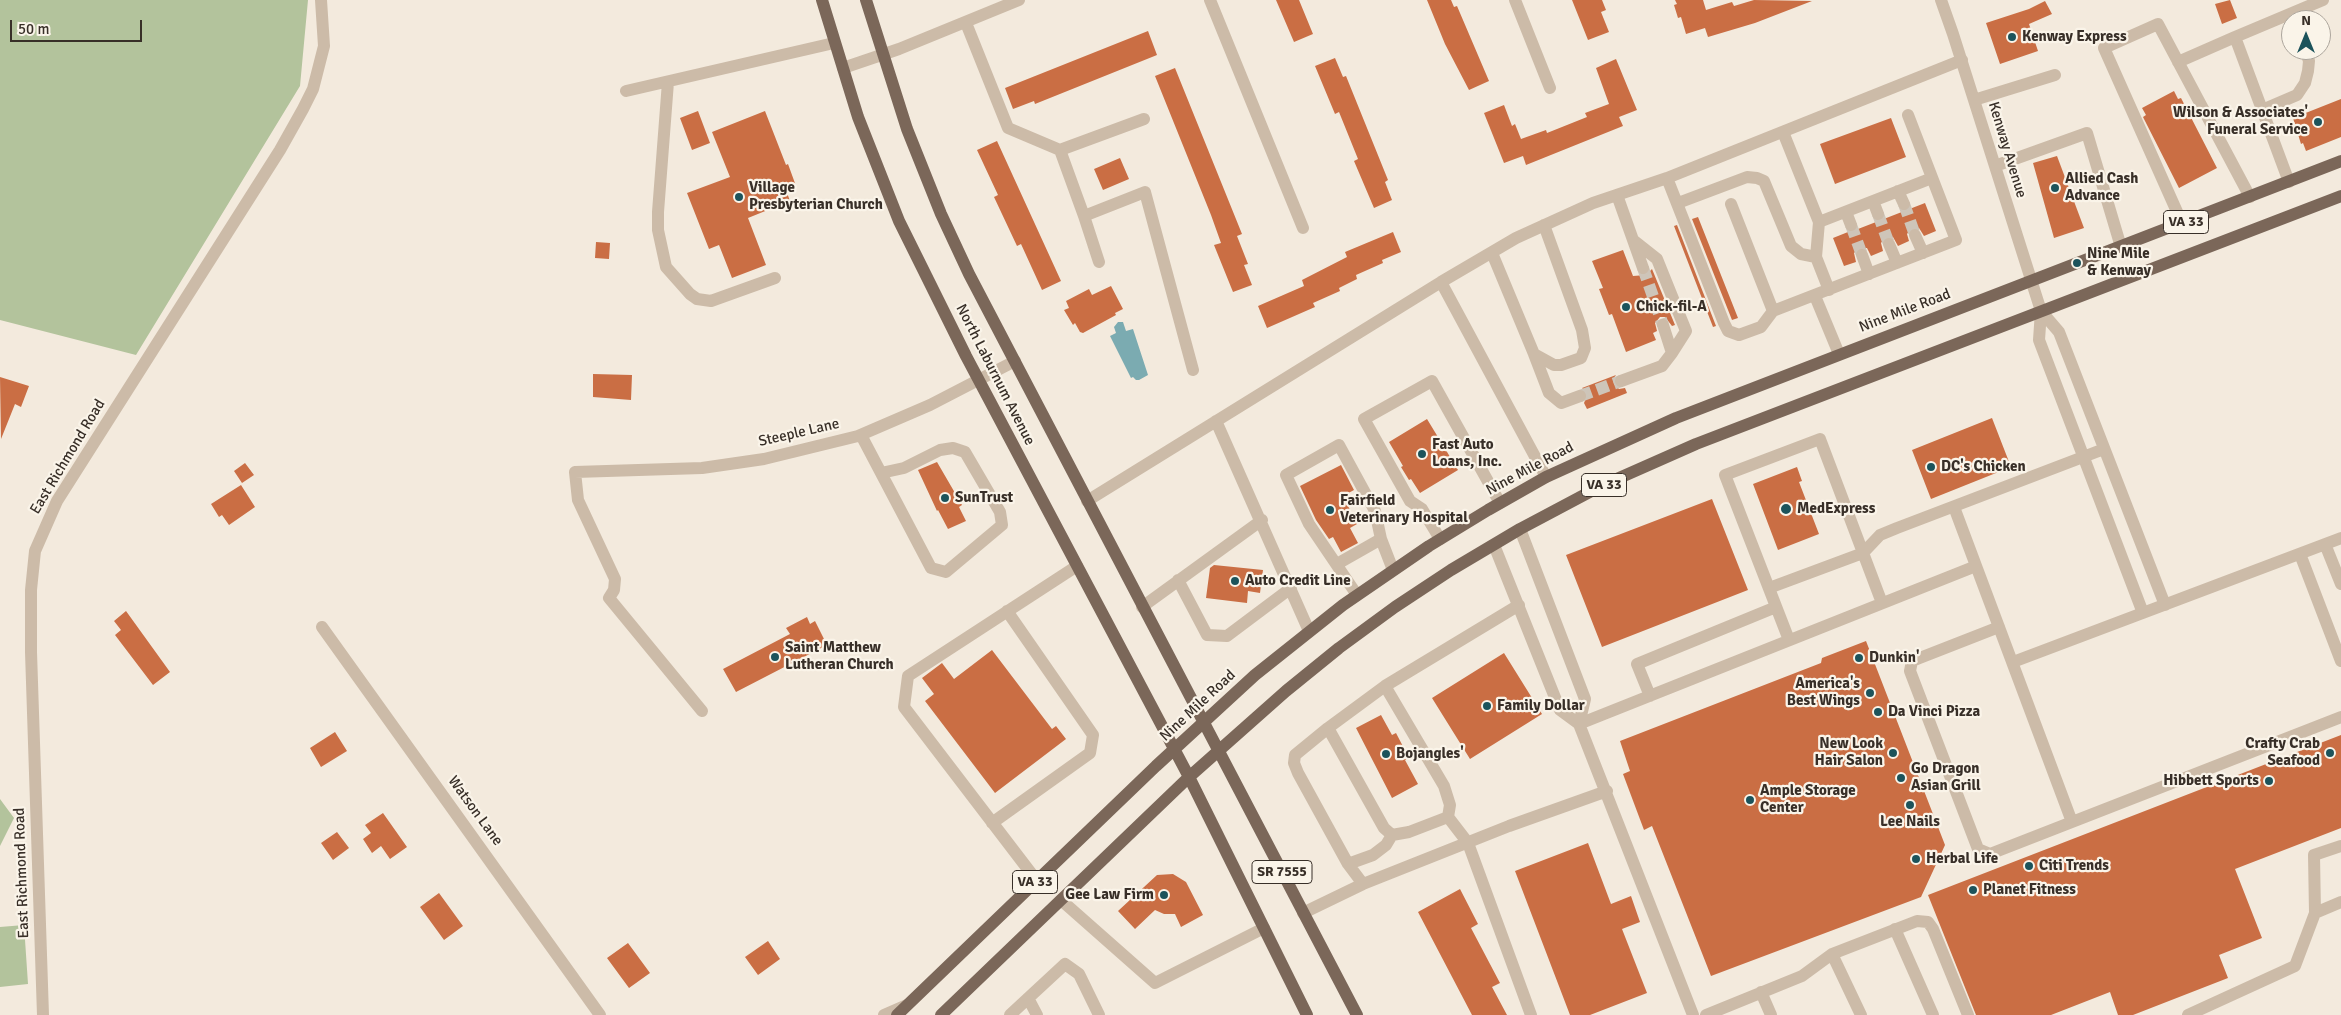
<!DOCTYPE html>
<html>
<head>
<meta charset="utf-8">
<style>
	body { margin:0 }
	#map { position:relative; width:2341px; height:1015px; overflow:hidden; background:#f3eadd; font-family:Signika,sans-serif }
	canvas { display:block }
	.north { position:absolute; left:2281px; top:10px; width:50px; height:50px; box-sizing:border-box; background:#faf4e9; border:1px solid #aca59c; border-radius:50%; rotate:0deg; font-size:14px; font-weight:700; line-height:20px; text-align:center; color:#382f28 }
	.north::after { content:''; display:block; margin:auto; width:18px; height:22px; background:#1c535b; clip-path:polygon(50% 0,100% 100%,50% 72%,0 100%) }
	.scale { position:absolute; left:10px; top:20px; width:132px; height:22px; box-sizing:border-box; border:2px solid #382f28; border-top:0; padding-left:6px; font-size:15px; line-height:18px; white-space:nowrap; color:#382f28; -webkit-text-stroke:4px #faf4e9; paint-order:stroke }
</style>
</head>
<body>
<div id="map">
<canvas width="2341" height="1015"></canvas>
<div class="north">N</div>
<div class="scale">50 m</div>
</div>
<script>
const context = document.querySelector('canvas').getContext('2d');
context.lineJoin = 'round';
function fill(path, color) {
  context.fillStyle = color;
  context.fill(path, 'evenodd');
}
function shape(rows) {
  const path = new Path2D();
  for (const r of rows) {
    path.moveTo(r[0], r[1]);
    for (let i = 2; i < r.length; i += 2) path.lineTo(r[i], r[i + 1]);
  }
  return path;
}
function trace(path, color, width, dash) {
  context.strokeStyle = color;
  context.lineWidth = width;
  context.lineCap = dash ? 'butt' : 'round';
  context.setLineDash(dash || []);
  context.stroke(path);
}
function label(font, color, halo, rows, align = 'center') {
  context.font = font + ' Signika,sans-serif';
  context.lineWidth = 4.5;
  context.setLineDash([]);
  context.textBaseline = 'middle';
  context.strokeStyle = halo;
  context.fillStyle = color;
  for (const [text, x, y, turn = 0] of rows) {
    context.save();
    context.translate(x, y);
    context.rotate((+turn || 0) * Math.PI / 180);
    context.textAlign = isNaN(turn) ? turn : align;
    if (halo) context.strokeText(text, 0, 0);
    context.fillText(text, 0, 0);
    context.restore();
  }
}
fill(shape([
	[0,0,308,0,300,86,136,355,0,320],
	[0,799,14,818,0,846],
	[24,925,28,984,0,987,0,927]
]), '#b3c39c');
fill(shape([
	[1118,322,1123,322,1126,331,1133,329,1148,375,1139,380,1136,380,1133,377,1131,378,1110,336,1116,333,1114,327]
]), '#7babb1');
fill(shape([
	[1276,0,1299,0,1313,34,1294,42],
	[1427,0,1451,0,1454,7,1457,6,1489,81,1469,90,1445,44],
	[1572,0,1602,0,1606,10,1601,12,1609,32,1588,40],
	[1675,0,1703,0,1706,10,1732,2,1734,6,1754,0,1812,1,1755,23,1708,37,1705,28,1686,34,1681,17,1678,18,1674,5,1677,4],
	[2230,0,2237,18,2222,24,2215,4],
	[2045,1,2052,14,2029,24,2038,51,2000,64,1986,23,2029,9],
	[1148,31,1157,55,1035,104,1034,101,1013,109,1005,88],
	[1335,58,1343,77,1346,76,1388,180,1385,182,1392,200,1374,208,1354,161,1358,159,1339,112,1335,114,1315,66],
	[1616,59,1637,110,1619,117,1623,126,1526,165,1523,156,1504,163,1484,113,1504,105,1512,126,1515,124,1521,139,1546,130,1547,133,1587,117,1585,113,1609,104,1596,68],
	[1175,68,1242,234,1237,236,1248,264,1244,265,1252,285,1233,292,1214,245,1221,243,1211,215,1155,76],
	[2174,91,2178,99,2181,98,2217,168,2179,188,2145,121,2143,117,2146,115,2142,108],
	[2341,99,2341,137,2306,151,2303,143,2301,144,2293,118],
	[698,111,710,143,692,150,680,118],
	[765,111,786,165,788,164,796,186,786,190,790,201,748,218,766,265,732,278,719,245,709,249,687,193,730,177,712,132],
	[1891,118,1906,157,1835,184,1820,144],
	[997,141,1061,281,1042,290,1021,244,1017,246,994,197,998,195,977,150],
	[2057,156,2084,228,2054,238,2033,163],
	[1120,158,1129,179,1103,190,1094,169],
	[1925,203,1936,231,1924,236,1919,228,1912,227,1907,234,1909,241,1898,246,1893,237,1886,236,1881,243,1883,251,1871,256,1867,248,1859,248,1854,253,1856,262,1844,266,1833,238,1848,232,1853,233,1858,229],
	[1698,217,1738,318,1732,320,1692,219],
	[1677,225,1716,326,1713,327,1674,226],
	[1393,232,1401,252,1382,260,1383,263,1356,275,1357,279,1339,288,1340,291,1313,303,1315,307,1267,328,1258,306,1304,286,1302,280,1347,257,1345,252],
	[596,242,610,243,609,259,595,258],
	[1623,250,1633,276,1646,275,1652,269,1675,325,1672,326,1665,317,1660,317,1655,323,1657,331,1653,333,1656,340,1626,352,1612,314,1609,315,1599,289,1603,288,1592,261],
	[1111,286,1123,309,1115,313,1116,315,1083,333,1080,332,1075,323,1073,325,1064,310,1069,308,1066,301,1089,289,1092,295],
	[593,374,632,375,631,400,593,397],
	[1616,375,1613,379,1614,384,1619,389,1625,388,1627,393,1587,409,1584,403,1588,394,1582,388],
	[0,377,29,386,21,407,15,404,1,439],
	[1992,418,2011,467,1931,499,1912,450],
	[1427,419,1458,470,1420,493,1411,479,1409,480,1401,467,1403,466,1389,442],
	[937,462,962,505,959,507,966,521,948,529,938,510,937,511,918,470],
	[245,463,254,475,242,483,234,471],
	[1341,465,1354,490,1343,496,1357,524,1350,528,1358,543,1341,552,1333,537,1329,539,1316,520,1300,486],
	[1797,467,1802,481,1799,482,1819,534,1778,550,1753,484],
	[241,485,255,507,229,525,222,515,219,517,211,504],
	[1712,499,1748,590,1602,647,1566,555],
	[1214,565,1263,570,1260,593,1248,591,1247,603,1206,598,1210,568],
	[126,611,170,672,153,685,115,635,121,630,114,621],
	[807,617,810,624,815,621,827,645,736,692,723,669,790,634,786,628],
	[1866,641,1945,845,1921,897,1711,976,1652,826,1644,830,1623,774,1630,771,1620,741,1821,663,1822,658],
	[992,650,1052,729,1056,726,1066,739,995,793,925,701,934,694,922,678,942,663,954,679],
	[1504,653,1542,714,1470,759,1432,698],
	[1381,715,1392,735,1396,733,1409,758,1405,760,1418,784,1392,798,1356,728],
	[335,732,347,751,321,767,310,748],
	[2341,735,2341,828,2235,869,2262,938,2219,955,2228,978,2133,1015,2118,1015,2110,992,2051,1015,1976,1015,1928,895],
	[383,813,407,847,390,859,381,846,372,853,363,839,371,833,365,825],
	[337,832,349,848,333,860,321,843],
	[1588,843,1611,904,1631,896,1640,922,1622,929,1647,993,1590,1015,1570,1015,1515,871],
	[1173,874,1186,882,1203,915,1181,927,1175,914,1164,914,1155,910,1135,929,1118,911,1157,875],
	[1460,889,1478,924,1471,928,1500,983,1492,987,1507,1015,1472,1015,1418,912],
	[439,893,463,926,444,940,420,907],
	[768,941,780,959,758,975,745,957],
	[628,943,650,973,629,988,607,958]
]), '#ca6e44');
trace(shape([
	[1904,204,1915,235],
	[1878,214,1889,244],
	[1851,225,1862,255],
	[1643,268,1663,325],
	[1580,396,1621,381]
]), '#cec5b9', 12, [12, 6]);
trace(shape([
	[1210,0,1303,228],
	[1515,0,1550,88],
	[1941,0,1953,34,2041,311,2039,340,2143,613],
	[966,23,1008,128,1060,150,1084,216,1145,192,1193,370],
	[2178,62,2235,37],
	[843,68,899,49,1019,0],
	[668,82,658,212,658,230,666,267,690,294,697,299,711,301,775,278],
	[626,91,834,43],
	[1974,100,2055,75],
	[2262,110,2297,95,2305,83,2308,71,2309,61,2305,50],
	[1783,132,1819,222,1816,257,1829,290],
	[1060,150,1144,119],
	[1995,166,2087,133,2121,247],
	[1667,178,1724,323,1728,331,1739,335,1761,327,1773,311,1956,240,1908,115],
	[2289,182,2235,37,2323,0],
	[1898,191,1904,204],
	[1617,195,1643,268],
	[1873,201,1878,214],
	[1678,203,1747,177,1757,178,1764,181,1791,246,1801,254,1816,257],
	[1731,204,1773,311],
	[1846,212,1851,225],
	[1084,216,1099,262],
	[1819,222,1932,178],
	[2182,223,2104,48,2158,24,2250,197],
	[1915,235,1923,253],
	[1633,240,1657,259,1686,331,1672,353],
	[1889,244,1897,263],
	[1492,253,1534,354,1554,365,1561,365,1581,358,1585,348,1582,330,1544,225],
	[1862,255,1869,274],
	[1815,296,1839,354],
	[2041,311,2059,332,2165,605],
	[1534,354,1549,393,1561,403,1580,396],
	[1621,381,1662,366,1672,353,1663,325],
	[1216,421,1309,631],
	[861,435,931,568,946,572,1002,525,1000,512,965,452,953,448,940,450,904,468,881,473],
	[1546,477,1441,282,1516,238,1593,203,1667,178,1962,60],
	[1087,501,1441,282],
	[1954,507,2072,822],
	[1520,529,1585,699,1579,724],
	[1440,539,1422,509,1410,501,1364,419,1432,381,1500,503],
	[2325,544,2341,584],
	[1494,545,1560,710,1579,724,1693,1015],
	[2300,554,2341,661],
	[1337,564,1381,539],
	[1178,580,1207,635,1227,636,1291,588],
	[1769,588,1863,553,1880,535,1897,528,2104,449],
	[1357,595,1309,524,1286,475,1339,445,1375,511,1381,539,1393,570],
	[1142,607,1262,520],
	[322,627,600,1015],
	[1999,627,1912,661,1910,671,1978,849,1990,854,2341,717],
	[1789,640,1725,475,1820,439,1882,603],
	[2013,662,2341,538],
	[1650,696,1637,664,1776,607],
	[702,711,609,598,614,590,615,579,578,500,575,472,702,468,764,459,858,436,930,405,1015,361],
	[1579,724,1976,566],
	[1328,728,1384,828,1392,835,1409,832,1448,817,1450,805,1444,786,1385,686],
	[1448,817,1468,843,1531,1015],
	[992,823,1090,753,1093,735,1007,611],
	[1348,864,1373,855,1386,845,1392,835],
	[1037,881,904,707,908,676,1077,566],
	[1363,884,1348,864,1298,773,1294,763,1295,755,1328,728,1385,686,1519,605],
	[1061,900,1155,983,1264,928],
	[1303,913,1363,884,1509,826,1607,791],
	[2315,913,2341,902],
	[1895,929,1933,1015],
	[1832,954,1861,1015],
	[1761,992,1771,1015],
	[1028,998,1037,1015],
	[43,1015,31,652,31,590,35,551,57,501,280,150,303,109,313,89,324,46,321,0],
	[884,1015,907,1005],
	[1010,1015,1065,964,1079,974,1099,1015],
	[1706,1015,1802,976,1832,954,1917,921,1928,922,1933,929,1968,1015],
	[2188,1015,2295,966,2315,913,2314,855,2341,846]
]), '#ccbba8', 12);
trace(shape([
	[822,0,858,117,899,221,966,356,1189,777,1307,1015],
	[866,0,907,129,941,214,969,274,1357,1015],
	[897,1015,1156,766,1255,675,1343,605,1429,546,1488,510,1546,477,1676,418,2341,161],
	[941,1015,1189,777,1286,691,1339,648,1395,607,1451,570,1520,529,1601,486,1696,444,2341,196]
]), '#7b6759', 12);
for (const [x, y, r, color] of [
	[2012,37,5,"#1c535b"],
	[2318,122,5,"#1c535b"],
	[2055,188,5,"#1c535b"],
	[739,197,5,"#1c535b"],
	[2077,263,5,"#1c535b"],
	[1626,307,5,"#1c535b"],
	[1422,454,5,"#1c535b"],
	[1931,467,5,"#1c535b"],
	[945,498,5,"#1c535b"],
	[1786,509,6,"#1c535b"],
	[1330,510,5,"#1c535b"],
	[1235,581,5,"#1c535b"],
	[775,657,5,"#1c535b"],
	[1859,658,5,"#1c535b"],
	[1870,693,5,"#1c535b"],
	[1487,706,5,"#1c535b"],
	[1878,712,5,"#1c535b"],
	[1893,753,5,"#1c535b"],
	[2330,753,5,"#1c535b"],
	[1386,754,5,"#1c535b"],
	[1901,778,5,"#1c535b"],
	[2269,781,5,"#1c535b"],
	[1750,800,5,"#1c535b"],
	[1910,805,5,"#1c535b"],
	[1916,859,5,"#1c535b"],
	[2029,866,5,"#1c535b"],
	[1973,890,5,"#1c535b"],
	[1164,895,5,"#1c535b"]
]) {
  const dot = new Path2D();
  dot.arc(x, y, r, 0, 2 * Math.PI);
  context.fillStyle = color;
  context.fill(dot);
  trace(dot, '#faf4e9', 2);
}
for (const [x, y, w] of [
	[2186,222,45],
	[1604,485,45],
	[1282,872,60],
	[1035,882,45]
]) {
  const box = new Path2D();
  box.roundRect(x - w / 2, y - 11.5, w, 23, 4);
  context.fillStyle = '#faf4e9';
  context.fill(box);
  trace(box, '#382f28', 1);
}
label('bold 14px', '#382f28', null, [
	["VA 33",2186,222],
	["VA 33",1604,485],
	["SR 7555",1282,872],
	["VA 33",1035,882]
]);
label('bold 15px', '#382f28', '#faf4e9', [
	["Kenway Express",2022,37],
	["Wilson & Associates'",2308,113,"right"],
	["Funeral Service",2308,130,"right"],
	["Allied Cash",2065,179],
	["Advance",2065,196],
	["Village",749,188],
	["Presbyterian Church",749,205],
	["Nine Mile",2087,254],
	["& Kenway",2087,271],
	["Chick-fil-A",1636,307],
	["Fast Auto",1432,445],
	["Loans, Inc.",1432,462],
	["DC's Chicken",1941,467],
	["SunTrust",955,498],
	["Fairfield",1340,501],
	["Veterinary Hospital",1340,518],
	["MedExpress",1797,509],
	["Auto Credit Line",1245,581],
	["Saint Matthew",785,648],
	["Lutheran Church",785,665],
	["Dunkin'",1869,658],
	["America's",1860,684,"right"],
	["Best Wings",1860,701,"right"],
	["Family Dollar",1497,706],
	["Da Vinci Pizza",1888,712],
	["New Look",1883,744,"right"],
	["Hair Salon",1883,761,"right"],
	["Crafty Crab",2320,744,"right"],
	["Seafood",2320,761,"right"],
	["Bojangles'",1396,754],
	["Go Dragon",1911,769],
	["Asian Grill",1911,786],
	["Hibbett Sports",2259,781,"right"],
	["Ample Storage",1760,791],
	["Center",1760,808],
	["Lee Nails",1910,822,"center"],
	["Herbal Life",1926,859],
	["Citi Trends",2039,866],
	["Planet Fitness",1983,890],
	["Gee Law Firm",1154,895,"right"]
], 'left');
label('15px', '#382f28', '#faf4e9', [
	["Kenway Avenue",2007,150,73],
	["Nine Mile Road",1905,311,-21],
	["North Laburnum Avenue",995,375,63],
	["Steeple Lane",799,433,-13],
	["East Richmond Road",68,457,-59],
	["Nine Mile Road",1530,469,-28],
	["Nine Mile Road",1198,706,-43],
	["Watson Lane",475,811,54],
	["East Richmond Road",22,873,-92]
]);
</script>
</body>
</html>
